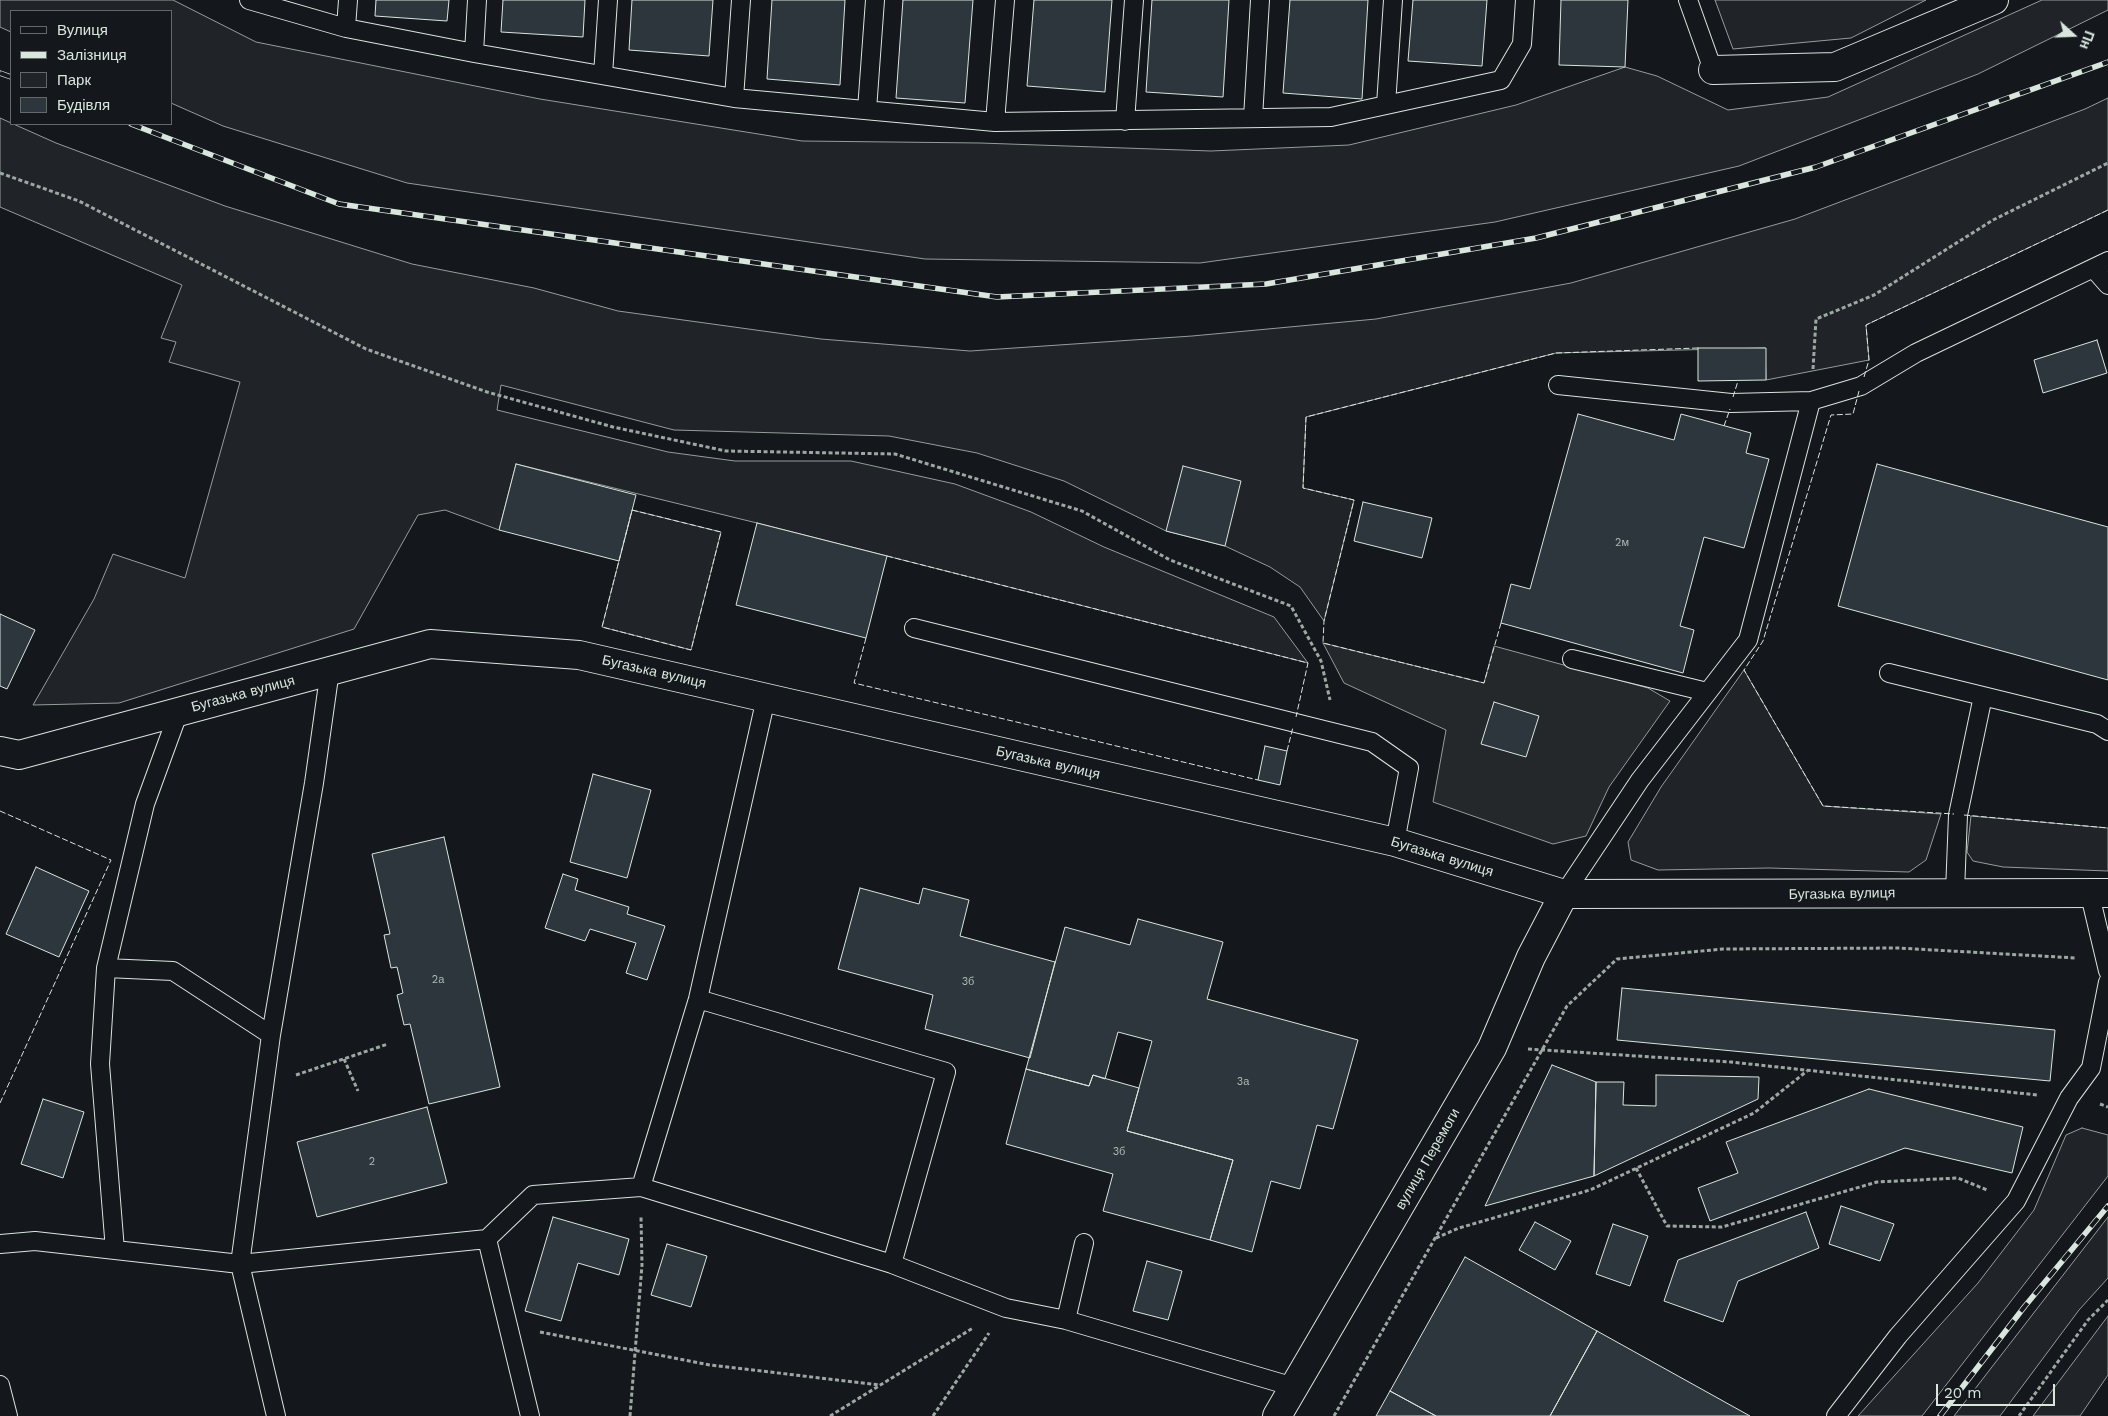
<!DOCTYPE html>
<html>
<head>
<meta charset="utf-8">
<style>
	body { margin:0 }
	#map { position:relative; width:2108px; height:1416px; overflow:hidden; background:#14181c; font-family:"Work Sans",sans-serif }
	canvas { display:block }
	.legend { position:absolute; left:10px; top:10px; width:162px; height:115px; box-sizing:border-box; background:#14181c; border:1px solid #626a69; margin:0; padding:6px 9px; list-style:none; font-size:15px; color:#d8e6dc }
	.legend li { display:flex; align-items:center; gap:10px; height:25px }
	.legend b { width:25px; border:1px solid #626a69 }
	.north { position:absolute; left:2048px; top:10px; width:50px; height:50px; -webkit-text-stroke:4px #14181c; paint-order:stroke; rotate:110deg; font-size:14px; font-weight:700; line-height:20px; text-align:center; color:#d8e6dc }
	.north::after { content:''; display:block; margin:auto; width:18px; height:22px; background:#d8e6dc; clip-path:polygon(50% 0,100% 100%,50% 72%,0 100%) }
	.scale { position:absolute; left:1936px; top:1384px; width:119px; height:22px; box-sizing:border-box; border:2px solid #d8e6dc; border-top:0; padding-left:6px; font-size:15px; line-height:18px; white-space:nowrap; color:#d8e6dc; -webkit-text-stroke:4px #14181c; paint-order:stroke }
</style>
</head>
<body>
<div id="map">
<canvas width="2108" height="1416"></canvas>
<ul class="legend">
<li><b style="height:6px;background:#14181c"></b>Вулиця</li>
<li><b style="height:6px;background:#d8e6dc"></b>Залізниця</li>
<li><b style="height:14px;background:#202428"></b>Парк</li>
<li><b style="height:14px;background:#2c363c"></b>Будівля</li>
</ul>
<div class="north">Пн</div>
<div class="scale">20 m</div>
</div>
<script>
const context = document.querySelector('canvas').getContext('2d');
context.lineJoin = 'round';
function fill(path, color) {
  context.fillStyle = color;
  context.fill(path, 'evenodd');
}
function shape(rows) {
  const path = new Path2D();
  for (const r of rows) {
    path.moveTo(r[0], r[1]);
    for (let i = 2; i < r.length; i += 2) path.lineTo(r[i], r[i + 1]);
  }
  return path;
}
function trace(path, color, width, dash) {
  context.strokeStyle = color;
  context.lineWidth = width;
  context.lineCap = dash ? 'butt' : 'round';
  context.setLineDash(dash || []);
  context.stroke(path);
}
function label(font, color, halo, rows, align = 'center') {
  context.font = font + ' "Work Sans",sans-serif';
  context.lineWidth = 4;
  context.setLineDash([]);
  context.textBaseline = 'middle';
  context.strokeStyle = halo;
  context.fillStyle = color;
  for (const [text, x, y, turn = 0] of rows) {
    context.save();
    context.translate(x, y);
    context.rotate((+turn || 0) * Math.PI / 180);
    context.textAlign = isNaN(turn) ? turn : align;
    if (halo) context.strokeText(text, 0, 0);
    context.fillText(text, 0, 0);
    context.restore();
  }
}
const green = shape([
	[0,0,173,0,256,42,540,99,802,141,980,143,1211,151,1349,145,1516,105,1625,67,1657,76,1728,110,1828,97,2042,0,2108,0,2108,10,1978,74,1739,166,1495,222,1200,263,925,259,407,183,223,126,171,103,171,11,11,11,11,32,0,27,0,0],
	[1715,0,1926,0,1851,38,1733,49,1715,0],
	[2108,98,2108,210,1866,325,1869,360,1766,380,1765,348,1556,353,1306,417,1303,488,1354,500,1324,621,1300,587,1270,567,1225,546,1166,531,1064,481,977,453,889,436,674,430,501,385,497,410,668,452,735,461,851,461,955,484,1031,512,1104,547,1274,617,1308,663,757,523,516,464,499,530,445,510,418,515,354,629,119,703,33,705,94,599,113,554,185,578,240,382,169,362,176,342,161,338,182,285,0,207,0,118,56,143,225,206,412,264,534,288,618,311,821,339,970,351,1192,336,1376,319,1571,283,1795,219,2085,109,2108,98],
	[632,510,721,532,691,650,602,627,632,510],
	[1744,670,1823,806,1941,814,1926,860,1909,872,1769,868,1658,870,1631,860,1628,842,1661,787,1744,670],
	[1971,816,2108,828,2108,871,2003,867,1973,861,1967,852,1971,816],
	[2082,1128,2108,1135,2108,1176,1922,1416,1858,1416,1978,1283,2034,1210,2066,1135,2082,1128],
	[2108,1217,2108,1278,2079,1310,2000,1416,1954,1416,2108,1217],
	[2108,1316,2108,1375,2080,1416,2033,1416,2108,1316]
]);
fill(green, '#202428');
trace(green, '#939e99', 1);
const parking = shape([
	[1323,643,1484,683,1494,646,1648,688,1670,701,1609,787,1586,836,1553,844,1433,802,1446,730,1344,683,1323,643]
]);
fill(parking, '#24282b');
trace(parking, '#939e99', 1);
const building = shape([
	[376,0,449,0,447,21,375,16,376,0],
	[503,0,585,0,583,37,501,32,503,0],
	[632,0,713,0,709,56,629,50,632,0],
	[772,0,845,0,840,85,767,79,772,0],
	[903,0,973,0,965,103,896,98,903,0],
	[1034,0,1112,0,1105,92,1027,86,1034,0],
	[1152,0,1229,0,1223,97,1146,92,1152,0],
	[1290,0,1368,0,1362,99,1283,93,1290,0],
	[1413,0,1487,0,1482,66,1408,61,1413,0],
	[1561,0,1628,0,1625,67,1559,65,1561,0],
	[2097,340,2107,373,2043,393,2034,360,2097,340],
	[1698,348,1766,348,1766,380,1698,381,1698,348],
	[1578,414,1674,440,1681,414,1751,433,1746,453,1769,459,1744,548,1704,537,1680,626,1694,630,1683,673,1501,623,1511,584,1530,589,1578,414],
	[516,464,636,495,619,561,499,530,516,464],
	[1877,464,2108,527,2108,680,1838,606,1877,464],
	[1183,466,1241,481,1225,546,1166,531,1183,466],
	[1363,502,1432,518,1422,558,1354,541,1363,502],
	[757,523,887,556,866,638,736,605,757,523],
	[0,614,35,630,7,689,0,686,0,614],
	[1494,702,1539,716,1526,757,1481,744,1494,702],
	[1265,746,1287,751,1280,785,1258,780,1265,746],
	[593,774,651,790,627,878,570,862,593,774],
	[444,837,500,1087,429,1104,410,1024,404,1025,397,995,403,993,397,967,391,968,384,935,390,934,372,854,444,837],
	[36,867,89,891,59,957,6,934,36,867],
	[563,874,578,879,575,890,629,907,627,914,665,926,647,980,626,973,636,943,590,929,585,941,545,928,563,874],
	[860,888,919,904,923,888,969,900,960,936,1055,962,1030,1058,925,1029,933,995,838,969,860,888],
	[1138,919,1223,942,1207,999,1358,1040,1333,1129,1317,1125,1300,1189,1271,1181,1252,1252,1210,1240,1233,1160,1127,1131,1152,1041,1118,1032,1105,1079,1093,1075,1089,1086,1026,1069,1065,927,1130,945,1138,919],
	[1622,988,2055,1030,2050,1081,1617,1040,1622,988],
	[1552,1065,1596,1082,1594,1176,1485,1206,1552,1065],
	[1026,1069,1089,1086,1093,1075,1139,1088,1127,1131,1233,1160,1210,1240,1103,1211,1113,1174,1006,1144,1026,1069],
	[1656,1075,1759,1077,1758,1099,1594,1176,1596,1082,1624,1082,1623,1105,1656,1106,1656,1075],
	[1869,1089,2023,1127,2012,1173,1905,1148,1710,1221,1698,1188,1738,1173,1726,1142,1869,1089],
	[43,1099,84,1112,63,1178,21,1164,43,1099],
	[427,1107,447,1183,317,1217,297,1142,427,1107],
	[1841,1206,1894,1224,1880,1261,1829,1244,1841,1206],
	[1806,1212,1819,1248,1738,1281,1723,1322,1664,1301,1678,1260,1806,1212],
	[553,1217,629,1239,619,1275,578,1263,561,1321,525,1311,553,1217],
	[1535,1222,1571,1241,1555,1270,1519,1250,1535,1222],
	[1613,1224,1648,1236,1630,1286,1596,1274,1613,1224],
	[667,1244,707,1256,691,1307,651,1295,667,1244],
	[1465,1257,1597,1331,1550,1416,1436,1416,1390,1391,1465,1257],
	[1147,1261,1182,1271,1168,1320,1133,1311,1147,1261],
	[1597,1331,1750,1416,1550,1416,1597,1331],
	[1390,1391,1436,1416,1376,1416,1390,1391]
]);
fill(building, '#2c363c');
trace(building, '#d8e6dc', 1);
const service = shape([
	[249,0,346,28,474,53,734,98,995,122,1331,117,1501,80,1522,44,1525,0],
	[1688,0,1713,70],
	[346,28,348,0],
	[474,53,477,0],
	[603,75,608,0],
	[734,98,741,0],
	[1386,105,1393,0],
	[867,110,875,0],
	[1253,118,1260,0],
	[1125,121,1134,0],
	[995,122,1005,0],
	[2094,269,2108,285],
	[1558,385,1731,403,1811,401,1861,386,1916,353,2108,261],
	[914,628,1372,742,1409,768,1395,842],
	[1572,659,1707,692],
	[1889,673,2097,724,2108,731],
	[2089,891,2108,971],
	[1955,892,1958,815,1983,696],
	[1564,894,1640,780,1748,640,1811,401],
	[106,968,173,971,271,1035],
	[698,999,946,1072,892,1264],
	[641,1187,698,999,766,698],
	[487,1239,530,1416],
	[0,1244,35,1241,240,1264,487,1239,533,1195,641,1187,892,1264,1006,1308,1066,1320,1294,1387],
	[115,1250,100,1064,106,968,145,804,179,711],
	[1066,1320,1084,1243],
	[0,1385,8,1416],
	[276,1416,240,1264,271,1035,314,783,330,670],
	[1836,1416,1898,1336,2016,1201,2069,1098,2091,1068,2108,982]
]);
const minor = shape([
	[1713,70,1835,67,1994,0],
	[1277,1416,1492,1048,1531,957,1564,894]
]);
const tertiary = shape([
	[0,751,19,755,430,644,579,655,1395,842,1564,894,2108,893]
]);
trace(service, '#d8e6dc', 20);
trace(minor, '#d8e6dc', 30);
trace(tertiary, '#d8e6dc', 30);
trace(shape([
	[0,173,79,201,366,349,487,392,613,427,726,451,895,454,1082,511,1170,560,1291,606,1321,661,1330,700],
	[1813,369,1816,319,1874,295,1993,220,2108,163],
	[1528,1049,1731,1062,2037,1095],
	[344,1059,358,1091],
	[296,1075,388,1044],
	[2100,1104,2108,1107],
	[1636,1168,1667,1226,1722,1227,1877,1182,1958,1178,1987,1190],
	[1436,1238,1459,1228,1590,1190,1754,1113,1807,1071],
	[540,1332,710,1365,880,1385],
	[630,1416,642,1265,641,1217],
	[830,1416,973,1328],
	[933,1416,989,1333],
	[1334,1416,1567,1006,1617,959,1723,949,1898,948,2076,958],
	[2019,1416,2088,1320,2108,1300]
]), '#9da8a2', 3, [4, 2.5]);
trace(service, '#14181c', 18);
trace(minor, '#14181c', 28);
trace(tertiary, '#14181c', 28);
const rail = shape([
	[0,73,11,77],
	[131,124,339,204,997,297,1266,284,1536,238,1816,167,2108,62],
	[1940,1416,2025,1306,2108,1206]
]);
trace(rail, '#d8e6dc', 5.5);
trace(rail, '#14181c', 4, [11]);
trace(shape([
	[1864,377,1869,360,1866,325,2108,210],
	[1859,391,1853,414,1831,415,1763,641,1744,670,1823,806,1954,814],
	[1733,397,1738,381],
	[1724,426,1730,409],
	[632,510,721,532,691,650,602,627,632,510],
	[887,556,1308,663,1296,717],
	[1501,623,1484,683,1323,643,1324,621,1354,500,1303,488,1306,417,1556,353,1698,348],
	[866,638,854,683,1258,780],
	[1287,751,1293,727],
	[0,811,111,860,0,1103],
	[1964,815,2108,828]
]), '#d8e6dc', 1, [6, 2.5]);
label('11px', '#adbab4', null, [
	["2м",1622,543],
	["2а",438,980],
	["3б",968,982],
	["3а",1243,1082],
	["3б",1119,1152],
	["2",372,1162]
]);
label('14px', '#d8e6dc', '#14181c', [
	["Бугазька вулиця",654,672,13],
	["Бугазька вулиця",243,694,-15],
	["Бугазька вулиця",1048,763,13],
	["Бугазька вулиця",1442,857,17],
	["Бугазька вулиця",1842,894,-1],
	["вулиця Перемоги",1428,1159,-60]
]);
</script>
</body>
</html>
